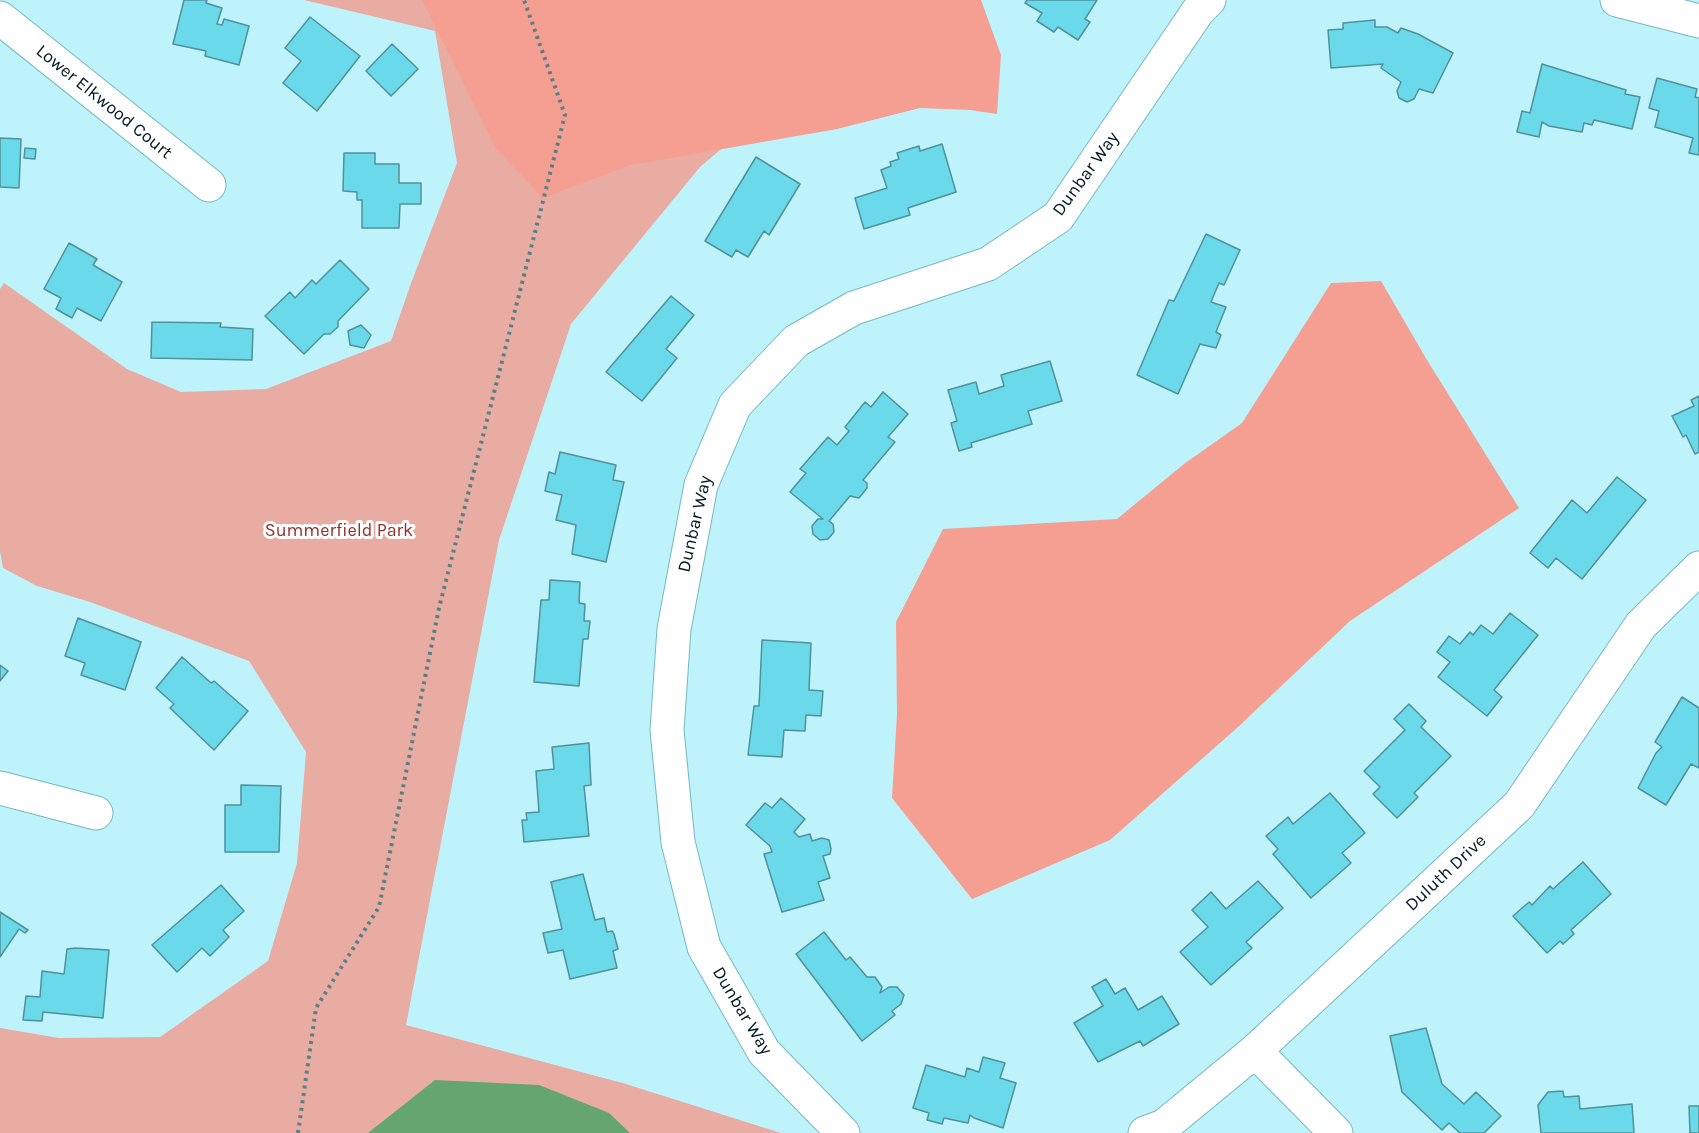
<!DOCTYPE html>
<html>
<head>
<meta charset="utf-8">
<style>
	body { margin:0 }
	canvas { display:block; background:#bef3fc }
</style>
</head>
<body>
<canvas width="1699" height="1133"></canvas>
<script>
const context = document.querySelector('canvas').getContext('2d');
context.lineJoin = 'round';
function fill(path, color) {
  context.fillStyle = color;
  context.fill(path, 'evenodd');
}
function shape(rows) {
  const path = new Path2D();
  for (const r of rows) {
    path.moveTo(r[0], r[1]);
    for (let i = 2; i < r.length; i += 2) path.lineTo(r[i], r[i + 1]);
  }
  return path;
}
function trace(path, color, width, dash) {
  context.strokeStyle = color;
  context.lineWidth = width;
  context.lineCap = dash ? 'butt' : 'round';
  context.setLineDash(dash || []);
  context.stroke(path);
}
function label(font, color, halo, rows, align = 'center') {
  context.font = font + ' Karla,sans-serif';
  context.lineWidth = 6;
  context.setLineDash([]);
  context.textBaseline = 'middle';
  context.strokeStyle = halo;
  context.fillStyle = color;
  for (const [text, x, y, turn = 0] of rows) {
    context.save();
    context.translate(x, y);
    context.rotate((+turn || 0) * Math.PI / 180);
    context.textAlign = isNaN(turn) ? turn : align;
    if (halo) context.strokeText(text, 0, 0);
    context.fillText(text, 0, 0);
    context.restore();
  }
}
fill(shape([
	[304,0,872,0,868,24,700,167,571,324,499,540,406,1025,626,1084,781,1133,0,1133,0,1028,59,1038,160,1037,268,961,297,863,306,752,249,661,90,602,37,586,3,568,0,551,0,289,4,283,127,369,181,392,266,389,391,341,410,286,457,163,435,31]
]), '#e9aca3');
fill(shape([
	[422,0,981,0,1001,55,997,114,970,110,920,108,837,129,631,165,543,198,495,147],
	[1381,281,1427,360,1519,508,1350,621,1238,727,1110,840,972,899,892,798,897,714,896,622,943,529,1117,519,1184,464,1242,423,1331,283]
]), '#f59f93');
fill(shape([
	[435,1080,539,1085,609,1113,630,1133,368,1133]
]), '#65a670');
const building = shape([
	[184,0,207,0,206,3,222,8,217,24,222,25,224,19,249,26,239,65,205,56,206,51,173,44,184,0],
	[1027,0,1097,0,1085,19,1090,22,1078,40,1058,27,1054,32,1037,21,1042,13,1025,3,1027,0],
	[310,17,360,56,317,111,283,83,301,61,285,48,310,17],
	[1375,20,1375,27,1387,27,1398,33,1401,28,1418,34,1453,53,1433,93,1419,89,1414,99,1407,102,1399,98,1397,91,1401,82,1381,68,1383,64,1331,68,1328,30,1343,29,1343,23,1375,20],
	[392,44,418,69,391,96,366,71,392,44],
	[1542,64,1626,90,1625,94,1640,97,1632,129,1594,120,1592,125,1584,123,1582,132,1549,126,1542,122,1539,137,1517,132,1522,111,1530,113,1542,64],
	[1657,78,1697,89,1695,97,1699,98,1699,155,1689,153,1693,138,1655,127,1659,111,1649,108,1657,78],
	[0,138,21,139,19,188,0,187,0,138],
	[942,144,956,192,908,208,910,215,864,229,855,198,887,188,881,170,891,166,890,162,899,159,897,153,919,146,920,151,942,144],
	[25,148,36,149,35,159,24,158,25,148],
	[344,153,375,153,375,164,399,164,399,183,421,183,421,204,400,204,399,228,362,228,362,200,357,200,357,192,343,191,344,153],
	[756,157,800,184,769,235,764,231,748,257,736,250,732,257,705,241,756,157],
	[1206,234,1240,250,1224,285,1219,283,1211,302,1226,307,1216,332,1221,335,1216,348,1200,344,1178,394,1137,375,1169,300,1174,301,1206,234],
	[69,243,97,259,93,265,122,282,101,321,77,308,72,318,56,309,61,298,44,289,69,243],
	[340,260,369,289,338,321,338,327,330,334,324,334,304,354,265,316,290,292,295,298,312,280,316,284,340,260],
	[671,296,694,315,666,349,677,358,642,401,606,372,671,296],
	[152,322,221,323,220,327,253,329,252,360,151,358,152,322],
	[361,325,371,335,364,348,350,345,348,331,361,325],
	[1050,361,1062,401,1028,411,1032,424,971,443,972,447,959,451,951,423,957,421,948,390,976,382,979,394,1004,386,1001,375,1050,361],
	[883,392,908,414,888,437,895,442,863,480,867,483,867,488,859,498,850,496,829,521,833,524,834,532,828,539,820,540,813,534,812,526,818,519,823,519,790,492,806,473,800,469,828,437,837,445,849,431,845,427,865,402,871,407,883,392],
	[1699,396,1699,452,1695,454,1686,435,1683,437,1672,416,1694,406,1691,400,1699,396],
	[560,452,616,465,613,480,624,482,606,562,572,554,576,525,556,520,562,495,545,491,549,472,555,474,560,452],
	[1617,477,1646,500,1582,579,1556,558,1548,568,1530,553,1572,500,1587,513,1617,477],
	[550,580,580,582,579,603,585,604,584,621,590,621,588,639,583,639,579,686,534,682,541,600,549,600,550,580],
	[1510,613,1538,635,1494,690,1502,697,1487,716,1438,677,1450,662,1437,652,1449,636,1460,644,1470,632,1473,635,1481,625,1493,634,1510,613],
	[78,618,141,642,125,690,81,675,85,663,65,656,78,618],
	[762,640,811,643,809,690,823,691,821,716,806,715,805,731,784,730,782,757,748,755,754,706,759,706,762,640],
	[182,657,211,683,214,681,248,711,214,750,170,708,174,704,156,688,182,657],
	[0,665,8,671,0,681,0,665],
	[1682,697,1699,708,1699,768,1691,764,1666,805,1638,788,1656,753,1662,747,1655,742,1682,697],
	[1409,704,1426,721,1421,727,1451,756,1414,793,1418,797,1397,818,1373,794,1380,787,1364,771,1405,730,1394,719,1409,704],
	[589,743,591,785,584,786,589,836,524,842,522,820,527,820,526,813,539,812,536,771,554,769,552,747,589,743],
	[241,785,281,786,279,852,225,852,225,805,241,805,241,785],
	[1330,793,1365,833,1342,853,1351,863,1311,898,1273,854,1278,849,1266,836,1288,817,1293,824,1330,793],
	[781,798,805,819,794,832,799,837,810,834,812,841,822,838,829,840,831,849,830,854,823,856,830,878,818,882,824,900,782,912,764,854,772,852,770,846,746,825,765,803,772,808,781,798],
	[1583,862,1611,894,1571,930,1574,934,1563,944,1560,941,1547,953,1513,916,1529,902,1532,905,1550,886,1553,889,1583,862],
	[583,874,595,920,604,918,607,932,612,931,614,934,618,949,613,951,617,968,570,979,563,950,548,953,543,933,562,929,551,882,583,874],
	[1258,881,1283,908,1246,942,1252,948,1211,985,1180,952,1208,927,1192,910,1211,892,1226,909,1258,881],
	[221,885,244,911,223,930,229,937,210,956,202,948,177,972,152,945,221,885],
	[0,912,28,930,25,933,19,929,0,957,0,912],
	[824,932,846,960,850,957,867,977,875,977,882,987,880,993,889,987,897,987,904,995,901,1004,892,1011,895,1015,862,1041,796,954,824,932],
	[76,948,109,950,103,1018,43,1012,42,1021,23,1020,26,996,40,997,42,971,64,974,67,949,76,948],
	[1106,979,1115,994,1125,988,1138,1010,1162,996,1179,1024,1143,1046,1140,1041,1098,1062,1074,1023,1103,1006,1092,987,1106,979],
	[1426,1028,1442,1084,1464,1104,1476,1092,1501,1116,1484,1133,1460,1133,1449,1123,1442,1130,1402,1092,1390,1036,1426,1028],
	[983,1057,1005,1063,1000,1078,1016,1083,1003,1128,974,1118,970,1115,968,1123,944,1118,942,1124,927,1120,929,1113,913,1108,926,1065,965,1077,967,1068,979,1072,983,1057],
	[1563,1091,1564,1097,1579,1096,1580,1109,1632,1104,1634,1133,1541,1133,1538,1105,1548,1092,1563,1091],
	[1689,1106,1699,1106,1699,1133,1690,1133,1689,1106]
]);
fill(building, '#6adaea');
trace(building, '#50919b', 1.5);
const minor = shape([
	[1617,0,1699,21],
	[0,18,209,185],
	[0,788,96,813],
	[1255,1051,1336,1133],
	[843,1133,764,1052,704,947,678,842,667,730,674,629,701,485,735,405,796,341,854,308,988,264,1058,217,1198,11,1209,0],
	[1145,1133,1164,1126,1255,1051,1519,805,1641,625,1699,568]
]);
trace(minor, '#76b8c2', 35);
trace(shape([
	[298,1133,316,1008,379,907,439,608,565,115,524,0]
]), '#5a8087', 4, [3, 4.5]);
trace(minor, '#fff', 33);
label('18px', '#00191d', '#fff', [
	["Lower Elkwood Court",104,102,39],
	["Dunbar Way",1086,174,-54],
	["Dunbar Way",695,524,-77],
	["Duluth Drive",1446,873,-43],
	["Dunbar Way",742,1011,59]
]);
label('18px', '#923027', '#fff', [
	["Summerfield Park",339,531]
]);
</script>
</body>
</html>
